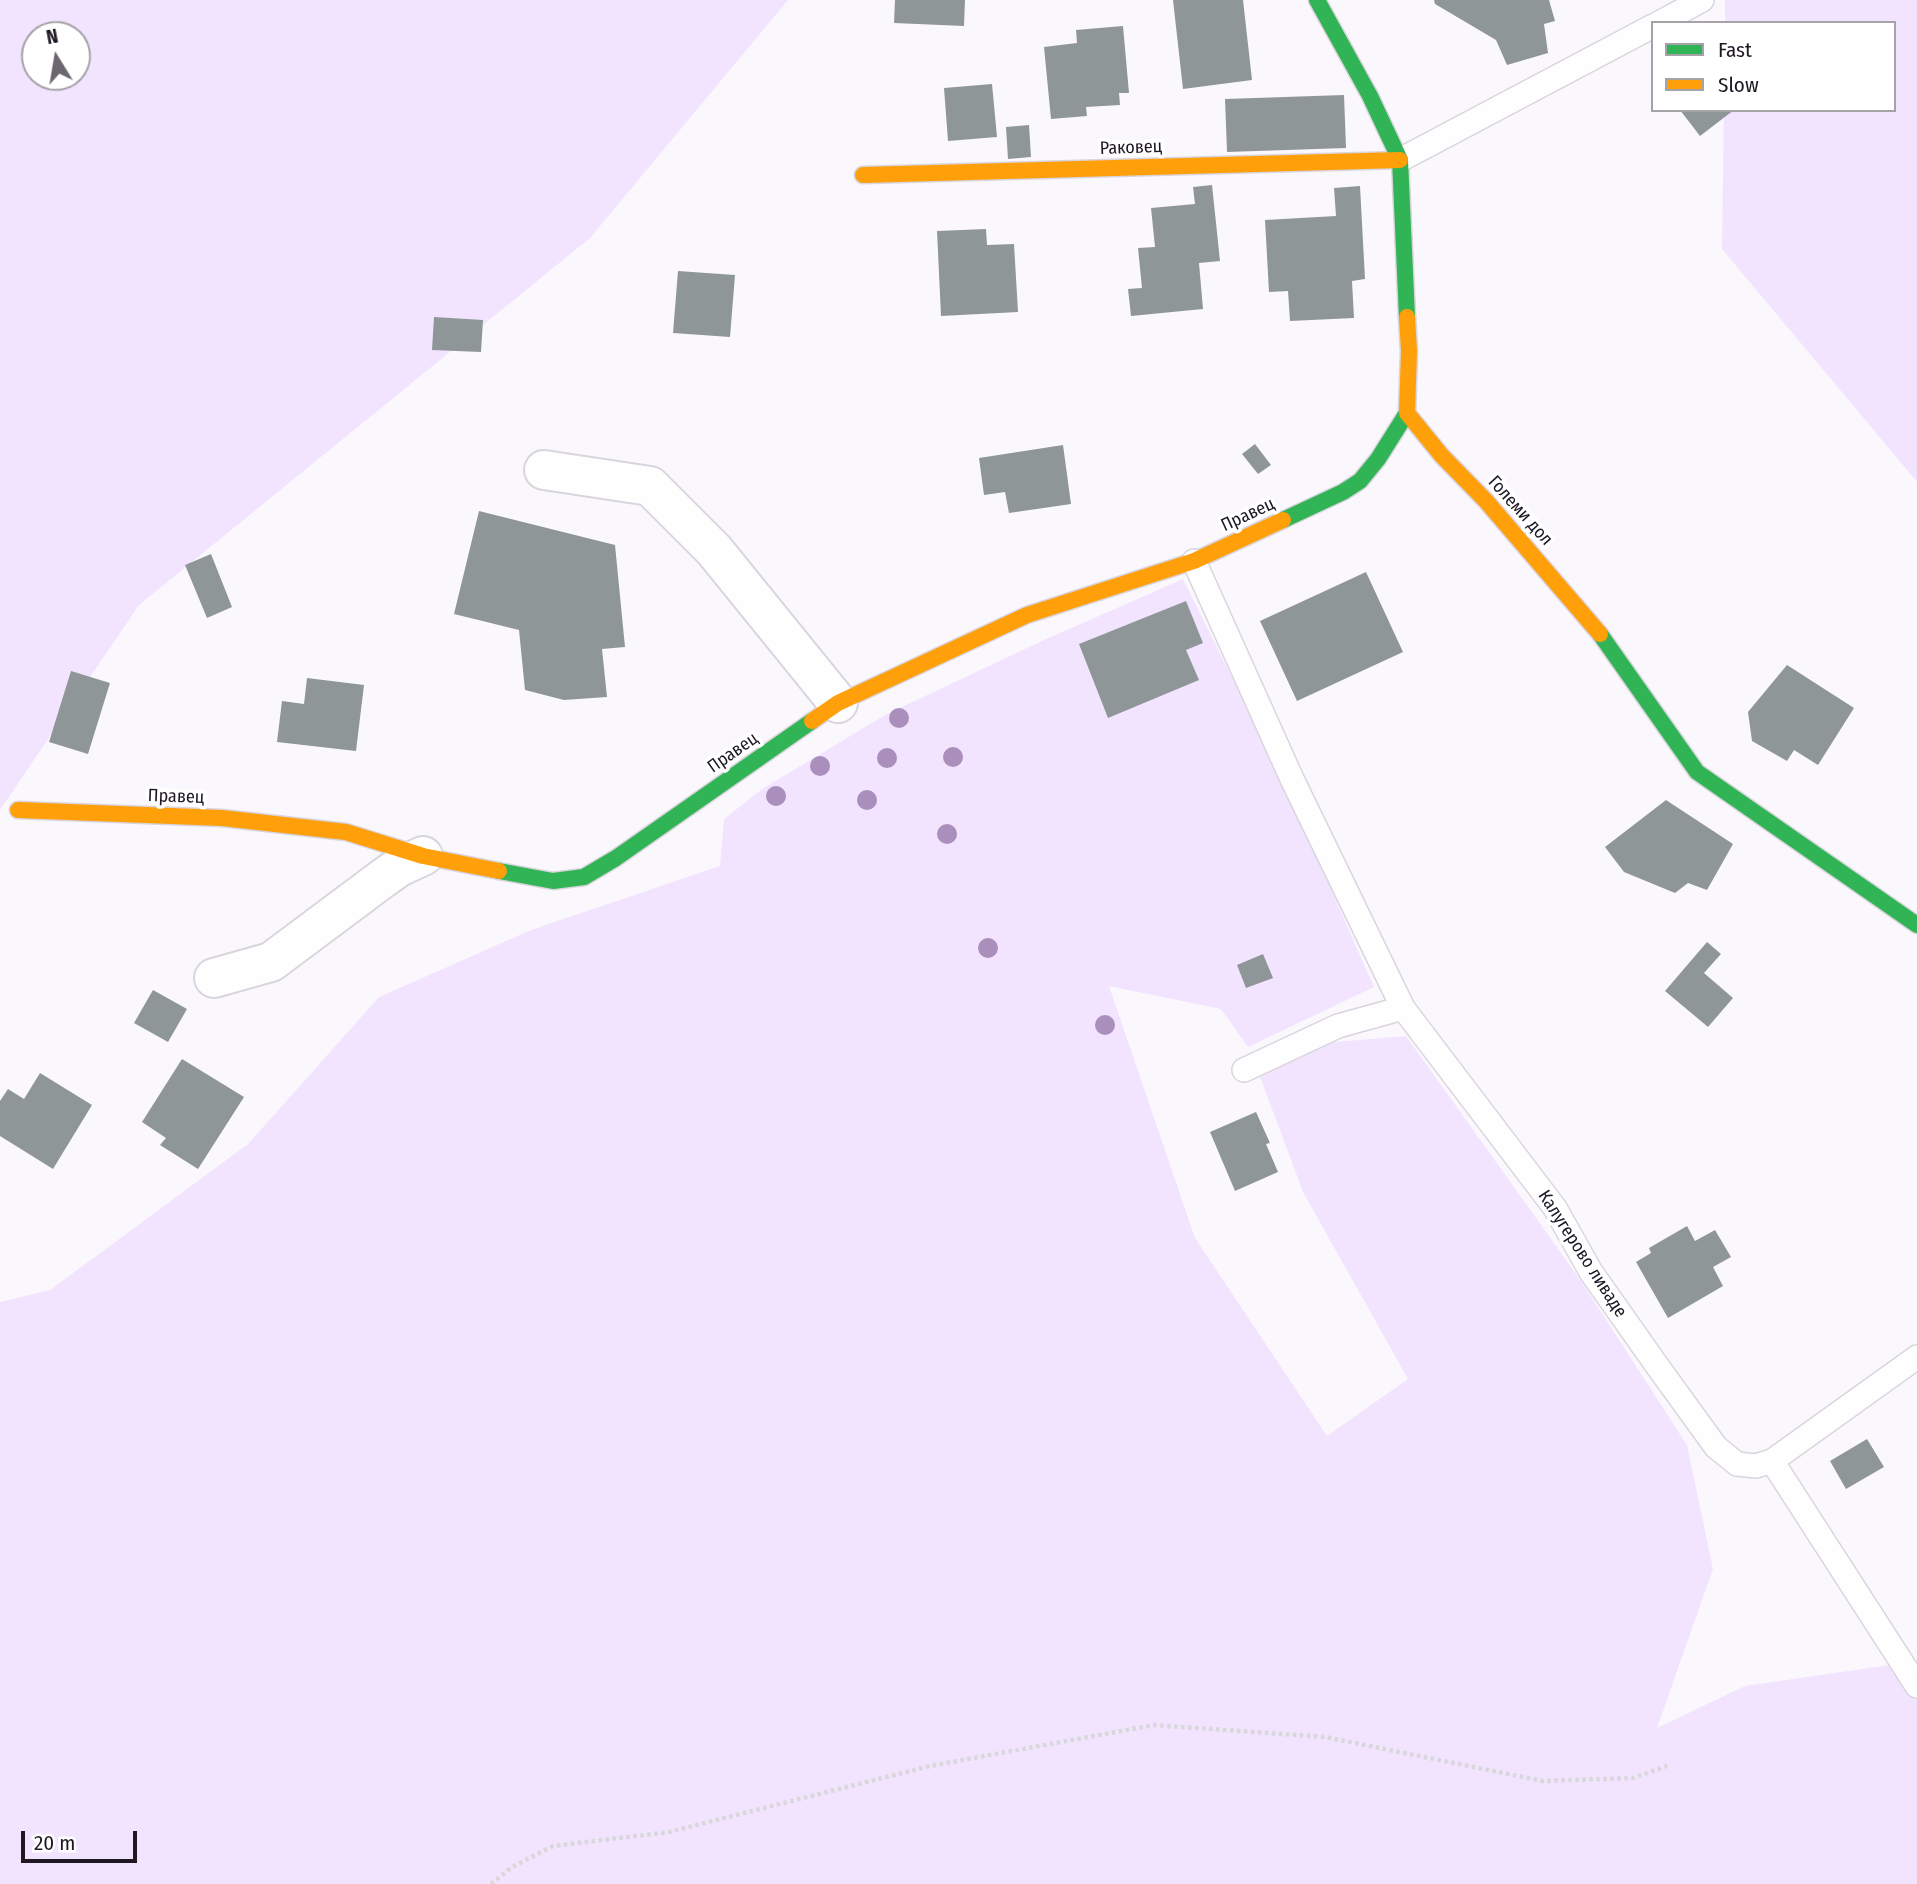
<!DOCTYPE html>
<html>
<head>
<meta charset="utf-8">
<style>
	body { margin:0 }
	#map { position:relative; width:1917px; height:1884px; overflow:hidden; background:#fbf8fd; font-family:"Fira Sans Condensed",sans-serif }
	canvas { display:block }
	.legend { position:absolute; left:1651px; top:21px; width:245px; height:91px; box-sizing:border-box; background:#fff; border:2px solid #a5a3a7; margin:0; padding:9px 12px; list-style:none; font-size:21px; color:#1e1823 }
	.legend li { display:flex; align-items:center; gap:14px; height:35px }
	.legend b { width:35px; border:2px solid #a5a3a7 }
	.north { position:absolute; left:21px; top:21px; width:70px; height:70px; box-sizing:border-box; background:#fff; border:2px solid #a5a3a7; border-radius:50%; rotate:349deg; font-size:19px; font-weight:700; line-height:28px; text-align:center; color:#1e1823 }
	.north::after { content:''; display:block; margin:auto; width:24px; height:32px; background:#6b666f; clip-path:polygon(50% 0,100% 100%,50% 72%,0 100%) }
	.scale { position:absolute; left:21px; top:1831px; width:116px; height:32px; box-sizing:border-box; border:4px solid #1e1823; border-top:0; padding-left:9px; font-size:21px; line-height:24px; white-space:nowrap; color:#1e1823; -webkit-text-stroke:5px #fff; paint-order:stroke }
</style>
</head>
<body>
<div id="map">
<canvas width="1917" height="1884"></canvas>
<ul class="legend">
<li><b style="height:9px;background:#30b455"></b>Fast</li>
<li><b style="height:9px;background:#ff9f0a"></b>Slow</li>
</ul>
<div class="north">N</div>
<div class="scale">20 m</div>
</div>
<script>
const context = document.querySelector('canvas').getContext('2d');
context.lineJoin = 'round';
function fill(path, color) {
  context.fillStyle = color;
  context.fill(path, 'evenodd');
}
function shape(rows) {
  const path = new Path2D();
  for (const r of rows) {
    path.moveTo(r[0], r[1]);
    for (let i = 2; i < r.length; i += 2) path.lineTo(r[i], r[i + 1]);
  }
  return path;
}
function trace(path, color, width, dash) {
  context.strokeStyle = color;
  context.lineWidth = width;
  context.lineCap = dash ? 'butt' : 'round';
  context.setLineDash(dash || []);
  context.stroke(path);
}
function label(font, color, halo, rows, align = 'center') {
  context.font = font + ' "Fira Sans Condensed",sans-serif';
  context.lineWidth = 7;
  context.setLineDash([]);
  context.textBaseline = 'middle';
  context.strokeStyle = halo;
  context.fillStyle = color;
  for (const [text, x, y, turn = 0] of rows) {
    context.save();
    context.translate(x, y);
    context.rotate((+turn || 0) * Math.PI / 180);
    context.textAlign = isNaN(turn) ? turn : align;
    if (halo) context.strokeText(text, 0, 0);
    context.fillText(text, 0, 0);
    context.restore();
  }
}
fill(shape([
	[0,0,788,0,590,238,139,605,0,810],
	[35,35,77,35,77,77,35,77],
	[1725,0,1917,0,1917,482,1722,249,1724,110,1894,110,1894,23,1725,23],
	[1183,579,1282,778,1374,987,1248,1047,1221,1009,1109,986,1195,1238,1327,1436,1408,1379,1303,1192,1260,1077,1324,1043,1406,1036,1581,1281,1687,1445,1713,1569,1657,1728,1745,1686,1917,1661,1917,1884,0,1884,0,1302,50,1290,248,1144,379,997,531,930,720,866,724,819,762,789,885,715,1044,640]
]), '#f2e4fe');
fill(shape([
	[895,0,965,0,964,26,894,23],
	[1173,0,1243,0,1252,80,1183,89],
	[1434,0,1549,0,1555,21,1544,24,1548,53,1507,65,1496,40,1435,4],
	[1123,26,1129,93,1119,93,1120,105,1086,107,1087,116,1051,119,1044,47,1077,43,1076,30],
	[992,84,997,137,948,141,944,88],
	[1344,95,1346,148,1227,152,1225,99],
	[1680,110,1734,110,1700,136],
	[1029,125,1031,157,1008,159,1006,127],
	[1212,185,1220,261,1199,263,1203,309,1131,316,1128,289,1142,288,1138,248,1155,247,1151,208,1195,204,1193,187],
	[1360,186,1365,279,1352,281,1354,318,1290,321,1288,291,1269,292,1265,220,1336,216,1334,188],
	[986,229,987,245,1014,244,1018,312,941,316,937,231],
	[678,271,735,275,730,337,673,333],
	[434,317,483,320,481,352,432,350],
	[1255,444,1271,465,1258,474,1242,454],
	[1063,445,1071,504,1009,513,1005,492,984,495,979,458],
	[479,511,615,545,625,647,602,649,607,697,564,700,525,690,519,630,454,614],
	[211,554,232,607,207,618,185,565],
	[1366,572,1403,652,1297,701,1260,621],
	[1186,601,1203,643,1186,650,1199,680,1108,718,1079,644],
	[1787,665,1854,708,1818,765,1794,750,1787,761,1752,741,1748,712],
	[71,671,110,683,88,754,49,742],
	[307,678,364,685,356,751,277,742,282,701,304,704],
	[1666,800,1733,844,1707,890,1688,883,1675,893,1624,872,1605,847],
	[1707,942,1721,954,1704,973,1733,998,1708,1027,1665,991],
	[1263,954,1273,978,1246,988,1237,965],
	[153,990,187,1009,168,1042,134,1023],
	[182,1059,244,1097,198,1169,160,1145,166,1138,142,1122],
	[40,1073,92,1105,53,1169,0,1136,0,1101,8,1089,24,1099],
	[1256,1112,1270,1143,1266,1144,1278,1172,1235,1191,1210,1132],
	[1687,1226,1695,1241,1715,1230,1731,1257,1713,1267,1723,1286,1668,1318,1636,1262,1651,1253,1649,1248],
	[1867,1439,1884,1467,1846,1489,1830,1461]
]), '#8f9697');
const lane = shape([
	[1659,23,1702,0],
	[1400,160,1653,26],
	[1194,561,1292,779,1403,1008],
	[1244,1070,1338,1026,1403,1008,1555,1208,1591,1272,1658,1367,1716,1447,1737,1464,1756,1466,1772,1461,1917,1357],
	[1772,1461,1917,1686]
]);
const street = shape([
	[544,470,650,486,714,550,838,703],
	[214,978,271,962,382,879,399,867,423,856]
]);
const fast = shape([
	[1317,0,1370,96,1400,160,1407,317],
	[1283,520,1343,492,1360,481,1378,459,1407,413],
	[1600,634,1697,772,1917,925],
	[499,871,553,881,584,877,616,858,812,721]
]);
const slow = shape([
	[863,175,1400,160],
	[1407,317,1409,351,1407,413,1442,456,1486,501,1600,634],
	[812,721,838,703,1027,615,1194,561,1283,520],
	[18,810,222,818,346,832,423,856,499,871]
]);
trace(lane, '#d9d5dd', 26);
trace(street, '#d9d5dd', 42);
trace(fast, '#d9d5dd', 19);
trace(slow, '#d9d5dd', 19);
trace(shape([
	[491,1884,512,1867,553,1846,669,1832,930,1766,1154,1725,1325,1737,1543,1781,1633,1778,1667,1766]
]), '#d8d7d9', 4.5, [3.5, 3.5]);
trace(lane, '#fefeff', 23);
trace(street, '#fefeff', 38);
trace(fast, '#30b455', 16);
trace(slow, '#ff9f0a', 16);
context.fillStyle = '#aa8ebc';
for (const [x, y] of [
	[899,718],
	[953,757],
	[887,758],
	[820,766],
	[776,796],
	[867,800],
	[947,834],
	[988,948],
	[1105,1025]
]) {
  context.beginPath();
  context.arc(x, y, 10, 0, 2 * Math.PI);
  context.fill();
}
label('18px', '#1e1823', '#fff', [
	["Раковец",1131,148,-2],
	["Големи дол",1520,511,48],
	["Правец",1248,515,-25],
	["Правец",733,753,-35],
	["Правец",176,797,2],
	["Калугерово ливаде",1582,1254,57]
]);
</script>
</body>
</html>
